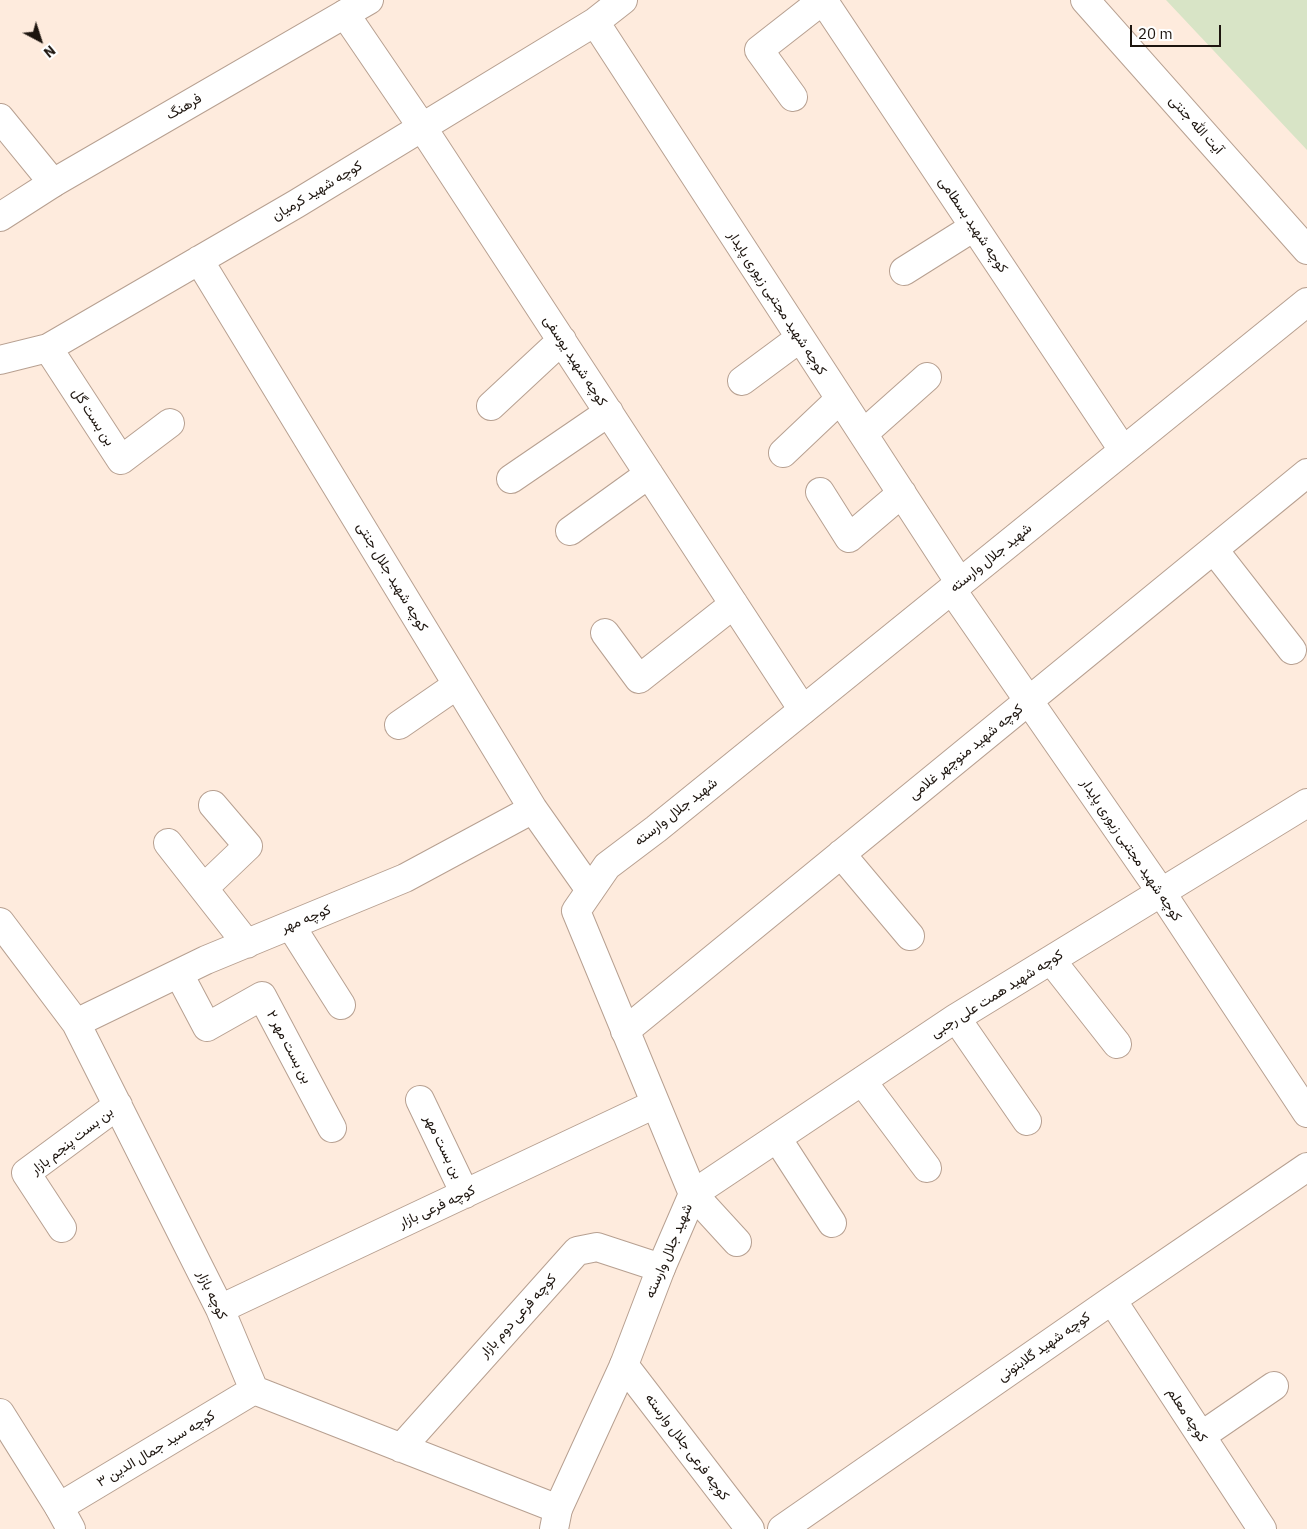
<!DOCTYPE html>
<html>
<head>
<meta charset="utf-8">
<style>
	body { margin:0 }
	#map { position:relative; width:1307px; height:1529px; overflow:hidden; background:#feebdd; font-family:"IBM Plex Sans",sans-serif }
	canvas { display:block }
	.north { position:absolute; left:15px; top:15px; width:50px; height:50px; -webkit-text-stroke:4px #fff; paint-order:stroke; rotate:140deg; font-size:14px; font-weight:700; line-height:20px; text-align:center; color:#1d150f }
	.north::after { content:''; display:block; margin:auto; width:18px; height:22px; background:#1d150f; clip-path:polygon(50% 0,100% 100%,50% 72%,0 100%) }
	.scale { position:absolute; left:1130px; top:25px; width:91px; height:22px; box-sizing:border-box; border:2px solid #1d150f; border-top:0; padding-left:6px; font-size:15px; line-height:18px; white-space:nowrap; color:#1d150f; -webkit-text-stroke:4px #fff; paint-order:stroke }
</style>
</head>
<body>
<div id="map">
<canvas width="1307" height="1529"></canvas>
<div class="north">N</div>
<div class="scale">20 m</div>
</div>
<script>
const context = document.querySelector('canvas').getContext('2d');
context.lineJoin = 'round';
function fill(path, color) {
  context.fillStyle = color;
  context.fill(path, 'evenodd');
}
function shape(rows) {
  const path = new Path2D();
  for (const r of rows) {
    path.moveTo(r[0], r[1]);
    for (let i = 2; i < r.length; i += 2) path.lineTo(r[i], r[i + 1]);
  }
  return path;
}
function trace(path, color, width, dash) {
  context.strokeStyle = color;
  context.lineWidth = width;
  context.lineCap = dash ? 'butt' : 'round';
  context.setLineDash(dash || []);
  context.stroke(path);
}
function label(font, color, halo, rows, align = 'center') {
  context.font = font + ' "IBM Plex Sans",Vazirmatn,sans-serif';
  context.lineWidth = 4;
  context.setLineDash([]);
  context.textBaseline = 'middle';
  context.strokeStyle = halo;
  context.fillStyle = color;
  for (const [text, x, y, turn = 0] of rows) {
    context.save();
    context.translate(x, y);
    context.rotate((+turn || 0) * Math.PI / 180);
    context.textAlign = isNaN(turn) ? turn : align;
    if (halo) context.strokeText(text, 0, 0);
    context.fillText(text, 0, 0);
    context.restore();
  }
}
fill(shape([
	[1166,0,1307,0,1307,150]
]), '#d8e4c6');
const minor = shape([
	[823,0,1123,450],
	[345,14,422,127,803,710],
	[595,22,960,583],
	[793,97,759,50,823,0],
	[0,118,53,183],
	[199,260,533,809,590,890],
	[904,271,974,227],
	[48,348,121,460,170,423],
	[0,360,48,348,296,204,595,22,623,0],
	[742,381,800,338],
	[491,406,562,340],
	[863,434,927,377],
	[783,453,840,399],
	[511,479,609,412],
	[820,492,849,538,902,493],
	[570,531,649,474],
	[1214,550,1292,650],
	[952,590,1161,892,1307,1113],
	[605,633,639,679,734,604],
	[399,725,457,685],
	[168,843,247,944],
	[841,854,910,936],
	[204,888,248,846,213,805],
	[0,922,76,1023,220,1309,254,1390,558,1509],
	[291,926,341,1005],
	[1051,960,1117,1044],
	[179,974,207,1027,262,996,332,1128],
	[956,1018,1027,1121],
	[76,1023,206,960,405,878,533,809],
	[625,1031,1307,473],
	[862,1081,927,1168],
	[420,1100,465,1194],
	[777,1138,832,1223],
	[62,1228,26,1173,118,1105],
	[737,1242,693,1194,956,1018,1307,803],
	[1112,1300,1262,1529],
	[220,1309,655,1104],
	[624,1365,750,1529],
	[1201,1436,1274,1386],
	[401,1448,577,1251,597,1247,661,1268],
	[59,1507,254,1390],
	[782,1529,1112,1300,1307,1167]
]);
const tertiary = shape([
	[554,1529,558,1509,624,1365,661,1268,693,1194,576,911,607,866,656,829,1307,302]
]);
const secondary = shape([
	[1085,0,1307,250],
	[0,217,53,183,369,0],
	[0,1413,59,1507,71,1529]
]);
trace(minor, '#b7a091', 30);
trace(tertiary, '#b7a091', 30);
trace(secondary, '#b7a091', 30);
trace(minor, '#fff', 28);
trace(tertiary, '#fff', 28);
trace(secondary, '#fff', 28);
label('14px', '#1d150f', '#fff', [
	["فرهنگ",184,107,-30],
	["آیت الله جنتی",1196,125,48],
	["کوچه شهید کرمیان",317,191,-31],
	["کوچه شهید بسطامی",973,225,56],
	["کوچه شهید مجتبی زیوری پایدار",777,303,57],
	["کوچه شهید یوسفی",575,361,57],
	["بن بست گل",93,417,57],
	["شهید جلال وارسته",991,558,-39],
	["کوچه شهید جلال جنتی",392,577,59],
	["کوچه شهید منوچهر غلامی",966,752,-39],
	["شهید جلال وارسته",676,812,-38],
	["کوچه شهید مجتبی زیوری پایدار",1131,850,56],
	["کوچه مهر",306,919,-22],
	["کوچه شهید همت علی رجبی",997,994,-32],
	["بن بست مهر ۲",289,1047,62],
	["بن بست پنجم بازار",72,1141,-38],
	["بن بست مهر",443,1147,64],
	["کوچه فرعی بازار",437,1207,-25],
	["شهید جلال وارسته",669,1251,-67],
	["کوچه بازار",212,1295,65],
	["کوچه فرعی دوم بازار",518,1316,-48],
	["کوچه شهید گلابتونی",1044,1347,-35],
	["کوچه معلم",1187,1415,57],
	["کوچه فرعی جلال وارسته",687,1447,53],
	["کوچه سید جمال الدین ۳",156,1449,-31]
]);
</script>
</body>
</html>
